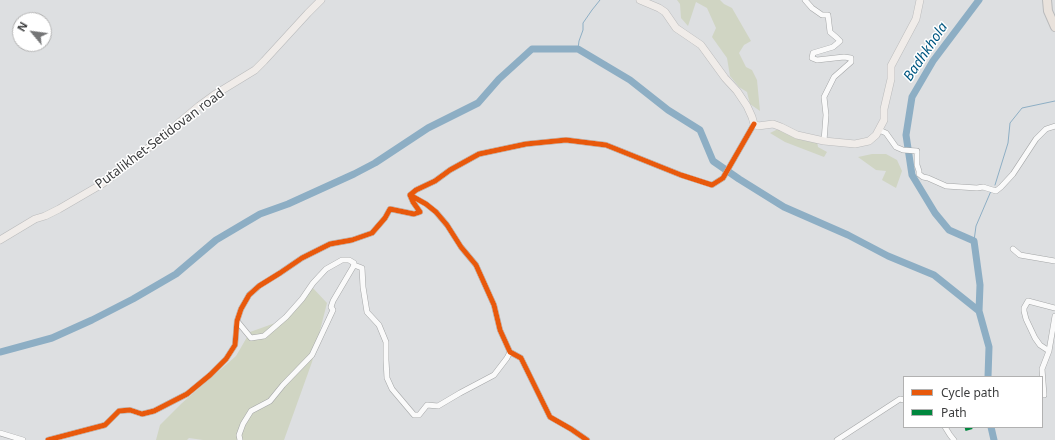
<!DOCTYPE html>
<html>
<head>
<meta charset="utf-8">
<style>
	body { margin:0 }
	#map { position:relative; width:1055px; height:440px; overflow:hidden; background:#dddfe1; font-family:"Noto Sans",sans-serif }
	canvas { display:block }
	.legend { position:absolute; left:903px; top:376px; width:140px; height:52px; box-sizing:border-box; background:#fff; border:1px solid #b1b1b1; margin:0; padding:5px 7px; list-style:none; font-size:12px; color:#3b3c3d }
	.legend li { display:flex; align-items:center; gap:8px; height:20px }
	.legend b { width:20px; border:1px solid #b1b1b1 }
	.north { position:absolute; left:12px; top:12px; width:40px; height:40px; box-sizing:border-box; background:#fff; border:1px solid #b1b1b1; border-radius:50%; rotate:299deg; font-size:11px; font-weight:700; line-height:16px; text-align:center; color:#3b3c3d }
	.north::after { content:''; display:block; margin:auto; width:14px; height:18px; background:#747576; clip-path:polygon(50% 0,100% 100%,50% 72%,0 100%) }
</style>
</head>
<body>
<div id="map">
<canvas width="1055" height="440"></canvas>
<ul class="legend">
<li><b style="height:5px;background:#e8590c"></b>Cycle path</li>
<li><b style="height:5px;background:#00873e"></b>Path</li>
</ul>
<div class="north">N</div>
</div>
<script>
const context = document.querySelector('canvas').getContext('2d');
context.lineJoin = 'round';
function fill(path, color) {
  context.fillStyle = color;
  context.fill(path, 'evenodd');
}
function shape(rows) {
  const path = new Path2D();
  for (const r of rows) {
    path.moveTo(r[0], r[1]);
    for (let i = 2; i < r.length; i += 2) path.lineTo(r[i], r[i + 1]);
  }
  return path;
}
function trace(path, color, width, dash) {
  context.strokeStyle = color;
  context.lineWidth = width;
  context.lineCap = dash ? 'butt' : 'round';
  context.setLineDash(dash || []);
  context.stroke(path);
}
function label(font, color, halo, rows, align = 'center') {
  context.font = font + ' "Noto Sans",sans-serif';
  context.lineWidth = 3;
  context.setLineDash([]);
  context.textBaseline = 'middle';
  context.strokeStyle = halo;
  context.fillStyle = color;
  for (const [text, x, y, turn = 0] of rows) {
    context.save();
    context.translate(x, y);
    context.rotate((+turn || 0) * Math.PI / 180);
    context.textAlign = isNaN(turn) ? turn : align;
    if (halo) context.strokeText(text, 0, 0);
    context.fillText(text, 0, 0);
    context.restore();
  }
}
fill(shape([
	[677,0,720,0,724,4,732,8,751,41,744,45,739,53,746,67,752,70,757,80,760,111,750,104,747,92,739,87,730,76,727,58,712,37,716,28,707,8,696,2,688,26,681,18,680,4],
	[778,129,817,141,818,147,827,152,824,157,785,142,770,133],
	[872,154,886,154,897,160,902,171,896,188,882,180,886,171,876,170,858,157],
	[311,286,327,303,312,362,284,440,203,440,189,438,187,440,156,440,160,425,182,403,236,356,250,332,278,322]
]), '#d0d5c3');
trace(shape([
	[578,49,579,41,583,30,583,23,592,10,600,0],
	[995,185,1008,143,1010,123,1022,108,1055,101],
	[974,241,976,226,991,191]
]), '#8daec4', 1);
trace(shape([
	[979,0,933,61,912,97,906,135,912,175,935,213,949,230,974,241,980,285,979,311],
	[0,352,52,338,92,320,133,299,176,274,216,240,260,214,288,204,354,174,375,163,428,128,478,103,499,79,532,49,578,49,630,80,668,110,700,130,713,161,739,179,784,207,848,235,888,256,934,275,979,311,989,347,988,377],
	[991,427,994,440]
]), '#8daec4', 7);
const minor = shape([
	[805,0,812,8,822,15,828,15,830,32,837,38,840,41,833,47,813,53,812,58,817,60,844,57,851,58,851,62,834,77,824,97,826,115,824,141],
	[879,130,886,133,896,147,903,150,917,151,917,165,919,171,919,174,923,177,928,178,946,186,977,188,983,187,996,191,1001,187,1013,174,1036,139,1046,129,1055,126],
	[410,195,426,204,436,212,447,225,461,247,476,265,494,305,500,330,510,352,521,358,550,417,571,429,587,440],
	[1013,249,1020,255,1055,261],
	[354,265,362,268,363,287,367,312,379,325,386,342,386,360,387,378,392,389,414,415,419,415,427,405,438,406,460,393,494,375,507,358,510,352],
	[237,321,251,338,264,336,286,317,302,299,313,283,326,269,342,260,349,260,354,263,353,267,333,301,331,307,333,310,312,355,283,385,270,401,251,411,243,424,239,435,240,440],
	[1049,351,1040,345,1035,338,1026,319,1024,311,1024,308,1028,301,1055,308],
	[1044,395,1042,369,1049,351,1055,316],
	[945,427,950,435,954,440],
	[0,433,23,440],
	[48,440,105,425,119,411,130,410,142,414,154,411,187,394,210,375,226,359,235,345,237,321,241,309,249,295,259,286,280,273,302,258,330,244,352,240,372,233,385,218,390,209,414,214,420,212,413,202,410,195,416,190,435,181,450,170,479,154,526,144,566,140,606,145,681,175,712,185,723,178,754,124],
	[837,440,900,399,904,400]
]);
const major = shape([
	[640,0,659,8,665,12,676,28,701,45,725,78,737,91,747,106,752,117,754,124,758,126,773,124,781,127,797,135,824,141,855,144,869,141,876,135,884,120,884,109,891,79,891,66,916,19,920,0],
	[0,240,35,219,45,216,59,209,102,184,157,141,199,106,214,95,255,70,264,61,308,13,321,0]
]);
const highway = shape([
	[1047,0,1048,11,1055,27]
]);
trace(minor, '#a4a6a7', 6);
trace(major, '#babbbc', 8);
trace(highway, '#babbbc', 10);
trace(minor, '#fafafa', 5);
trace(major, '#f0ece9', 7);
trace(highway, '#e9e2dc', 8);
trace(shape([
	[965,429,972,427]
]), '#00873e', 4, [8, 4]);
trace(shape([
	[410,195,426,204,436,212,447,225,461,247,476,265,494,305,500,330,510,352,521,358,550,417,571,429,587,440],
	[48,440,105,425,119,411,130,410,142,414,154,411,187,394,210,375,226,359,235,345,237,321,241,309,249,295,259,286,280,273,302,258,330,244,352,240,372,233,385,218,390,209,414,214,420,212,413,202,410,195,416,190,435,181,450,170,479,154,526,144,566,140,606,145,681,175,712,185,723,178,754,124]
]), '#e8590c', 5);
label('13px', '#3b3c3d', '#fff', [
	["Putalikhet-Setidovan road",160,139,-37]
]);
label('italic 14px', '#005781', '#fff', [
	["Badhkhola",926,52,-56]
]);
</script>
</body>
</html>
